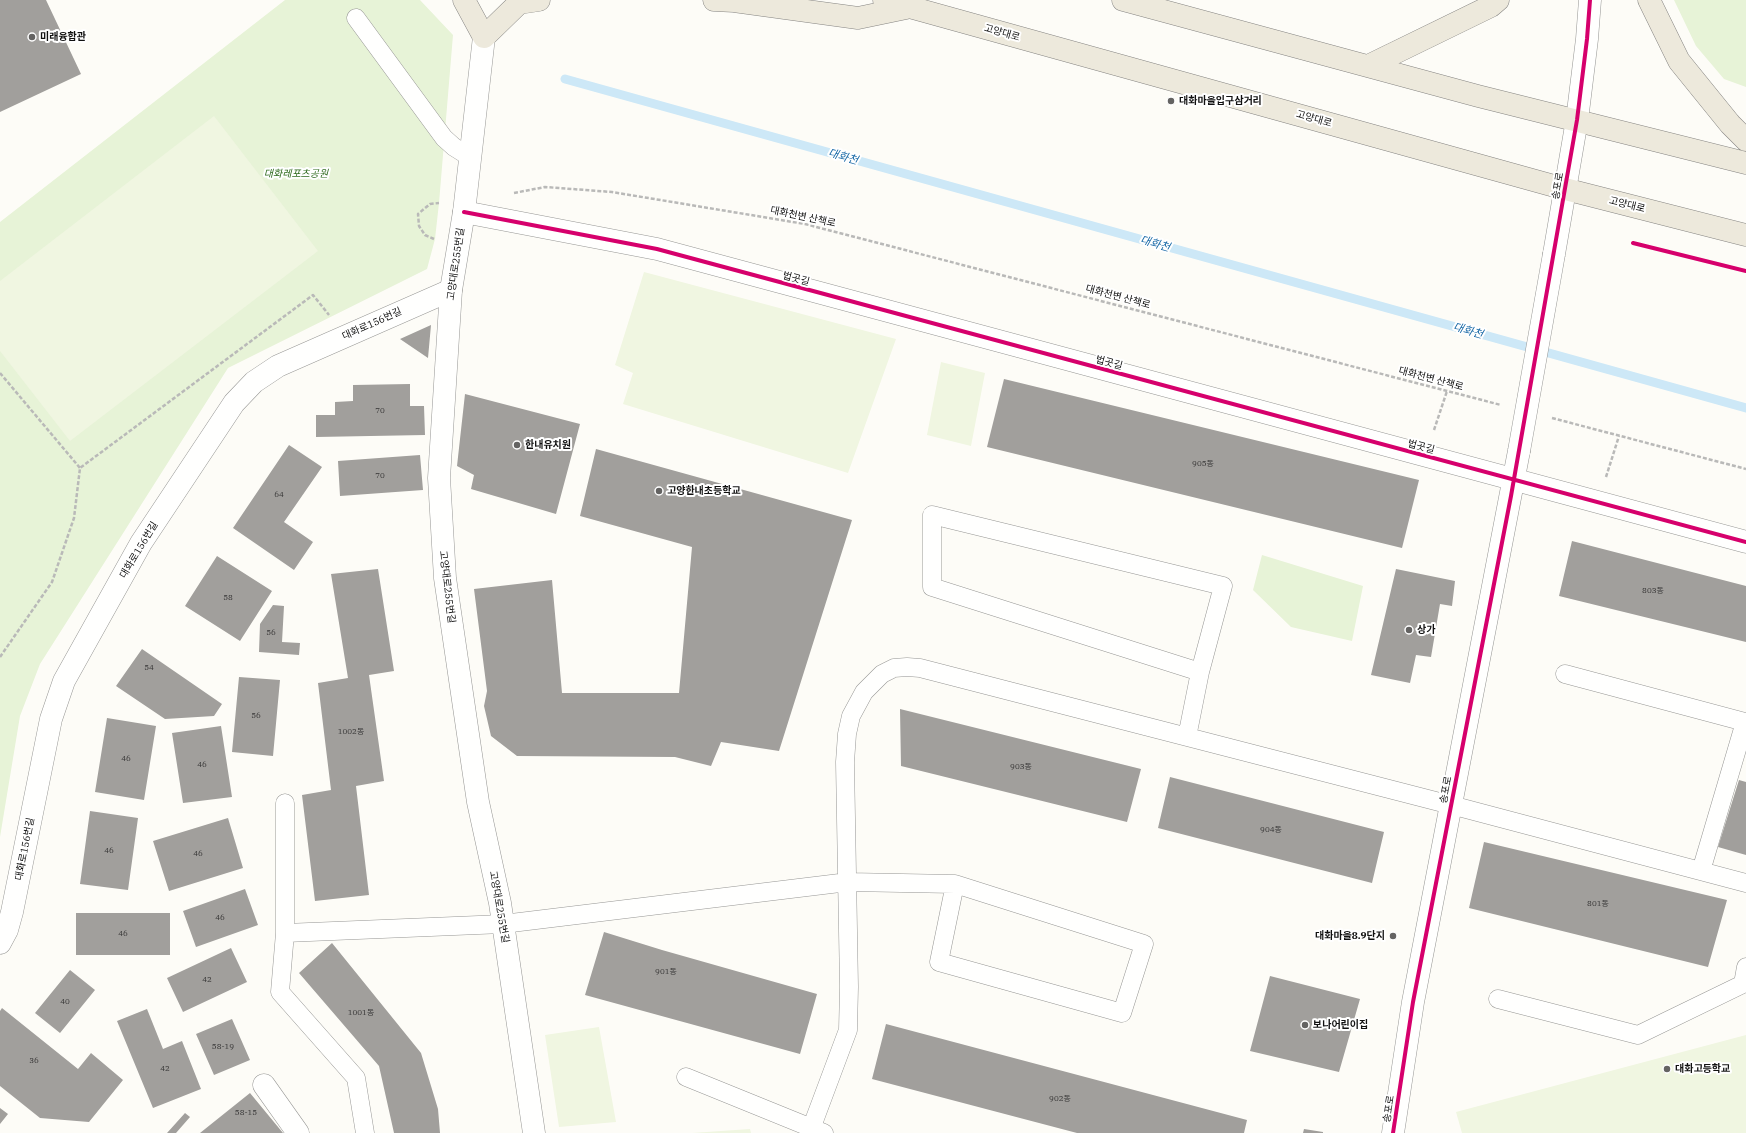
<!DOCTYPE html>
<html>
<head>
<meta charset="utf-8">
<style>
	body { margin:0 }
	canvas { display:block; background:#fdfcf7 }
</style>
</head>
<body>
<canvas width="1746" height="1133"></canvas>
<script>
const context = document.querySelector('canvas').getContext('2d');
context.lineJoin = 'round';
function fill(path, color) {
  context.fillStyle = color;
  context.fill(path, 'evenodd');
}
function shape(rows) {
  const path = new Path2D();
  for (const r of rows) {
    path.moveTo(r[0], r[1]);
    for (let i = 2; i < r.length; i += 2) path.lineTo(r[i], r[i + 1]);
  }
  return path;
}
function trace(path, color, width, dash) {
  context.strokeStyle = color;
  context.lineWidth = width;
  context.lineCap = dash ? 'butt' : 'round';
  context.setLineDash(dash || []);
  context.stroke(path);
}
function label(font, color, halo, rows, align = 'center') {
  context.font = font + ' "IBM Plex Serif","Noto Sans KR",serif';
  context.lineWidth = 4;
  context.setLineDash([]);
  context.textBaseline = 'middle';
  context.strokeStyle = halo;
  context.fillStyle = color;
  for (const [text, x, y, turn = 0] of rows) {
    context.save();
    context.translate(x, y);
    context.rotate((+turn || 0) * Math.PI / 180);
    context.textAlign = isNaN(turn) ? turn : align;
    if (halo) context.strokeText(text, 0, 0);
    context.fillText(text, 0, 0);
    context.restore();
  }
}
fill(shape([
	[285,0,420,0,453,35,439,203,435,239,427,269,228,368,40,664,20,716,0,837,0,222],
	[1674,0,1746,0,1746,87,1724,79,1696,46],
	[1262,555,1363,586,1352,641,1291,627,1253,590]
]), '#e7f3d7');
fill(shape([
	[214,116,318,251,70,441,0,351,0,281],
	[644,272,896,339,848,473,623,404,633,373,615,365],
	[941,362,985,373,971,446,927,435],
	[599,1027,616,1122,559,1127,545,1035],
	[1746,1035,1746,1133,1462,1133,1456,1112],
	[750,1129,751,1133,692,1133]
]), '#f0f6e1');
trace(shape([
	[565,79,1746,408]
]), '#cde8f7', 9);
fill(shape([
	[0,0,46,0,81,74,0,112],
	[431,325,428,358,400,339],
	[1004,379,1419,480,1402,548,987,447],
	[410,384,410,406,424,406,425,435,316,437,316,415,335,415,335,402,353,401,353,385],
	[465,394,580,424,556,514,471,489,474,475,457,466],
	[289,445,322,467,284,522,313,542,294,570,233,528],
	[596,449,852,520,779,751,721,742,711,766,675,757,517,756,491,736,484,706,487,691,474,589,552,580,562,693,679,693,692,547,580,516],
	[420,455,423,490,340,496,338,461],
	[1572,541,1746,586,1746,642,1559,596],
	[217,556,272,591,240,641,185,606],
	[378,569,394,671,369,675,384,781,356,786,369,895,315,901,302,795,331,790,318,683,348,678,331,574],
	[1396,569,1455,581,1452,606,1440,604,1431,657,1416,655,1410,683,1371,675],
	[273,605,284,606,282,642,300,643,299,655,259,652,260,624],
	[142,649,222,704,214,716,165,719,116,686],
	[239,677,280,680,273,756,232,752],
	[900,709,1141,769,1127,822,901,766],
	[107,718,156,726,144,800,95,792],
	[221,726,232,797,183,803,172,733],
	[1170,777,1384,832,1372,883,1158,828],
	[1739,780,1746,782,1746,855,1718,847],
	[90,811,138,818,128,890,80,884],
	[228,818,243,868,169,891,153,841],
	[1484,842,1727,900,1708,967,1469,908],
	[245,889,258,925,196,947,183,911],
	[76,913,170,913,170,955,76,955],
	[604,932,662,950,817,994,800,1054,585,995],
	[332,943,421,1053,438,1109,440,1133,394,1133,379,1066,299,973],
	[231,948,247,982,183,1012,167,978],
	[70,970,95,990,60,1033,35,1013],
	[1270,976,1360,999,1339,1072,1250,1051],
	[2,1008,78,1069,91,1053,123,1080,89,1122,40,1118,0,1086,0,1011],
	[147,1009,163,1049,182,1041,201,1089,153,1108,117,1021],
	[232,1019,250,1060,214,1075,196,1034],
	[886,1024,1247,1120,1244,1133,1077,1133,872,1079],
	[250,1093,283,1133,200,1133],
	[0,1108,8,1114,0,1124],
	[185,1113,190,1117,176,1133,167,1133],
	[1304,1129,1323,1132,1323,1133,1303,1133]
]), '#a19f9c');
const service = shape([
	[356,18,444,138,454,147,470,157],
	[1565,674,1745,722,1701,871],
	[1187,737,1200,672,1223,586,932,515,932,587,1200,672],
	[285,803,285,933,280,992,356,1078,365,1133],
	[285,933,503,924,848,882,955,884,1144,944,1122,1013,939,962,955,884],
	[1498,999,1638,1035,1743,984,1746,967],
	[686,1077,824,1133],
	[811,1129,848,1030,849,987,845,762,847,734,851,716,864,692,882,674,894,668,907,667,920,668,1451,805,1746,883]
]);
const minor = shape([
	[1577,120,1587,39,1590,0],
	[464,212,657,249,1746,542],
	[0,943,7,930,12,912,51,719,64,681,141,543,234,403,254,382,278,366,451,290],
	[264,1085,298,1133]
]);
const tertiary = shape([
	[484,37,464,212,451,290,439,478,445,578,478,802,500,903,534,1133],
	[1554,254,1577,120],
	[1393,1133,1413,1002,1519,451]
]);
const primary = shape([
	[464,0,484,37,519,3,539,0],
	[714,0,734,1,858,18,906,8],
	[884,0,1565,189,1746,235],
	[1123,0,1478,96,1746,163],
	[1649,0,1679,61,1730,124,1746,140],
	[1368,66,1491,6,1498,0]
]);
trace(service, '#979795', 19);
trace(minor, '#979795', 23);
trace(tertiary, '#979795', 23);
trace(primary, '#858482', 23);
trace(shape([
	[514,193,545,187,612,192,805,224,1501,405],
	[434,239,425,235,419,226,418,214,430,204,439,203],
	[0,373,80,468],
	[1552,418,1746,469],
	[1434,430,1447,391],
	[1606,477,1619,436],
	[0,657,52,582,74,518,80,468,313,295,329,315]
]), '#b9b9b8', 2.5, [4, 2]);
trace(service, '#fffffe', 18);
trace(minor, '#fffffe', 22);
trace(tertiary, '#fffffe', 22);
trace(primary, '#ede9dc', 22);
const tertiaryBridge = shape([
	[1519,451,1554,254]
]);
trace(tertiaryBridge, '#979795', 23, []);
trace(tertiaryBridge, '#fffffe', 22);
trace(shape([
	[464,212,657,249,1746,542],
	[1633,243,1746,271],
	[1393,1133,1413,1002,1511,496,1577,120,1587,39,1590,0]
]), '#d6006c', 4);
for (const [x, y, r, color] of [
	[32,37,4,"#646362"],
	[1171,101,4,"#646362"],
	[517,445,4,"#646362"],
	[659,491,4,"#646362"],
	[1409,630,4,"#646362"],
	[1393,936,4,"#646362"],
	[1305,1025,4,"#646362"],
	[1667,1069,4,"#646362"]
]) {
  const dot = new Path2D();
  dot.arc(x, y, r, 0, 2 * Math.PI);
  context.fillStyle = color;
  context.fill(dot);
  trace(dot, '#fff', 1.5);
}
label('8px', '#353434', null, [
	["70",380,411],
	["905동",1203,464],
	["70",380,476],
	["64",279,495],
	["803동",1653,591],
	["58",228,598],
	["56",271,633],
	["54",149,668],
	["56",256,716],
	["1002동",351,732],
	["46",126,759],
	["46",202,765],
	["903동",1021,767],
	["904동",1271,830],
	["46",109,851],
	["46",198,854],
	["801동",1598,904],
	["46",220,918],
	["46",123,934],
	["901동",666,972],
	["42",207,980],
	["40",65,1002],
	["1001동",361,1013],
	["58-19",223,1047],
	["36",34,1061],
	["42",165,1069],
	["902동",1060,1099],
	["58-15",246,1113]
]);
label('10px', '#111', '#fff', [
	["고양대로",1002,33,16],
	["고양대로",1314,119,16],
	["송포로",1558,186,-80],
	["고양대로",1627,205,14],
	["대화천변 산책로",803,217,12],
	["고양대로255번길",456,264,-82],
	["법곳길",796,279,15],
	["대화천변 산책로",1118,297,15],
	["대화로156번길",372,324,-24],
	["법곳길",1109,363,15],
	["대화천변 산책로",1431,379,15],
	["법곳길",1421,447,15],
	["대화로156번길",139,550,-59],
	["고양대로255번길",447,587,83],
	["송포로",1446,790,-79],
	["대화로156번길",25,849,-79],
	["고양대로255번길",499,907,80],
	["송포로",1389,1109,-81]
]);
label('bold 10px', '#111', '#fff', [
	["미래융합관",40,37],
	["대화마을입구삼거리",1179,101],
	["한내유치원",525,445],
	["고양한내초등학교",667,491],
	["상가",1417,630],
	["대화마을8.9단지",1385,936,"right"],
	["보나어린이집",1313,1025],
	["대화고등학교",1675,1069]
], 'left');
label('italic 10px', '#2f6b1f', '#fff', [
	["대화레포츠공원",296,174]
]);
label('italic 11px', '#1768a6', '#fff', [
	["대화천",843,157,16],
	["대화천",1155,244,16],
	["대화천",1468,331,16]
]);
</script>
</body>
</html>
